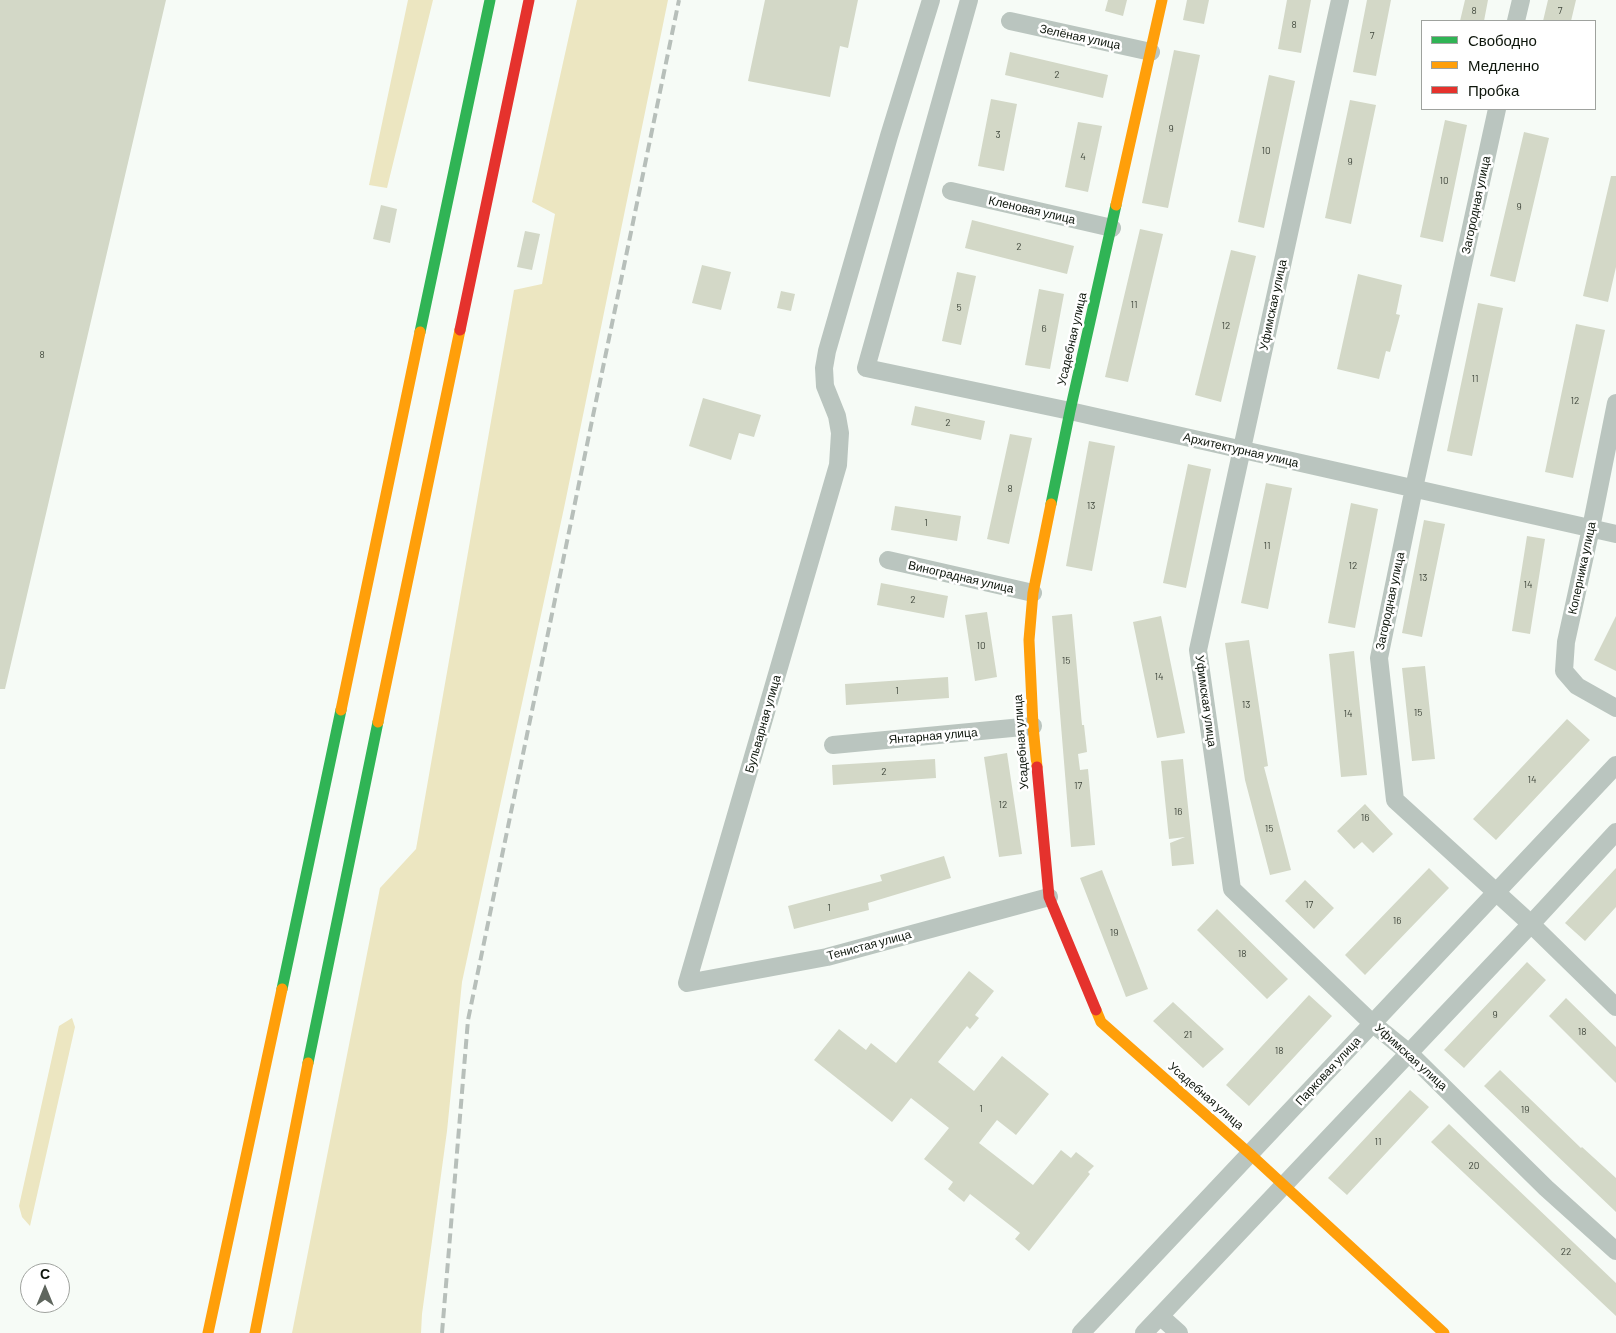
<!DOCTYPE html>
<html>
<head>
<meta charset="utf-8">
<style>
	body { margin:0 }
	#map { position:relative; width:1616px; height:1333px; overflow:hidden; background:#f6fbf6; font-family:Barlow,sans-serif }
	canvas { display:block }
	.legend { position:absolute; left:1421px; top:20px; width:175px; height:90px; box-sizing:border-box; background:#fff; border:1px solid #9fa29e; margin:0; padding:6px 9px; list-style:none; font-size:15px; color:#0e160c }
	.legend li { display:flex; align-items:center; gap:10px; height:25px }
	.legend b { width:25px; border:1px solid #9fa29e }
	.north { position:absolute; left:20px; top:1263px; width:50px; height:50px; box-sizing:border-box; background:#fff; border:1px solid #9fa29e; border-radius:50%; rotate:0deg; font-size:14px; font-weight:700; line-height:20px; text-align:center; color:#0e160c }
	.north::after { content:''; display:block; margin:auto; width:18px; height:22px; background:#5f665e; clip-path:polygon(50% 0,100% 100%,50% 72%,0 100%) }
</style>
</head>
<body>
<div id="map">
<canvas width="1616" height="1333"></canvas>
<ul class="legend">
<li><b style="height:6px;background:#30b455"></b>Свободно</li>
<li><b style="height:6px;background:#ff9f0a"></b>Медленно</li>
<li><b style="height:6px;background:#e5322d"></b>Пробка</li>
</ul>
<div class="north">С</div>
</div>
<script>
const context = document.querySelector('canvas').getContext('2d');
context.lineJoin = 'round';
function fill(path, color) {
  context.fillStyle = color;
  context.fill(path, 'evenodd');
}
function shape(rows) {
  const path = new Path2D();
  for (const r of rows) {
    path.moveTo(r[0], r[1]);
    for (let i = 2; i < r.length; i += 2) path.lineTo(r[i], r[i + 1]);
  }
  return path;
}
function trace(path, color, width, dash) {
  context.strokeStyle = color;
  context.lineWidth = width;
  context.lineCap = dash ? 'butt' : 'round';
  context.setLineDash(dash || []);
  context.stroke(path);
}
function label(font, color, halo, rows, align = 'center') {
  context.font = font + ' Barlow,sans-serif';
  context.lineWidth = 5;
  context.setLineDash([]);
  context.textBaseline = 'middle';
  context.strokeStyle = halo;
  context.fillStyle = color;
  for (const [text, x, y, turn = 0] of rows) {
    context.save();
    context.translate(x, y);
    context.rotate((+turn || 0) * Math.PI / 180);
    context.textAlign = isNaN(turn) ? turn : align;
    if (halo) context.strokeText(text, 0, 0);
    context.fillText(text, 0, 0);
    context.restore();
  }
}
fill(shape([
	[408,0,433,0,387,188,369,185],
	[577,0,668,0,564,508,462,982,447,1131,422,1314,421,1333,292,1333,380,888,416,849,514,290,542,284,555,214,532,202],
	[72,1018,75,1027,30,1226,22,1217,19,1206,59,1026]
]), '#ece6c1');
fill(shape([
	[0,0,166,0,5,689,0,689],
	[765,0,858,0,848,48,840,46,830,97,748,81],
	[1108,0,1127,0,1123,16,1105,11],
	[1187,0,1209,0,1204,24,1183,20],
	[1287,0,1311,0,1301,53,1278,49],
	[1367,0,1391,0,1376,76,1353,72],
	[1465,0,1488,0,1484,21,1460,21],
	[1548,0,1576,0,1571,21,1543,21],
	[1174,50,1200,55,1168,208,1142,203],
	[1010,52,1108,75,1103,98,1005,75],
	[1269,75,1295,81,1264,228,1238,222],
	[991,99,1017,104,1004,171,978,166],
	[1350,100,1376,105,1351,224,1325,218],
	[1445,120,1467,125,1443,242,1420,237],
	[1078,122,1102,126,1088,192,1065,187],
	[1524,132,1549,138,1515,282,1490,276],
	[1611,176,1616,176,1616,267,1608,302,1583,296],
	[381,205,397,209,390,243,373,239],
	[972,220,1074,246,1067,274,965,248],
	[1140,229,1163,234,1128,382,1105,377],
	[525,231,540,234,532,270,517,267],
	[1231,250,1256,256,1221,402,1195,395],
	[702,265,731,272,721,310,692,303],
	[957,272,976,276,961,345,942,341],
	[1358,274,1402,285,1396,314,1400,315,1390,352,1386,351,1379,379,1337,369],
	[1039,289,1064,294,1050,369,1025,365],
	[781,291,795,294,791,311,777,308],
	[1478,303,1503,308,1472,456,1447,451],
	[1576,324,1605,330,1573,478,1545,472],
	[703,398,761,415,754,437,739,433,731,460,689,446],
	[915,406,985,421,981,440,911,425],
	[1010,434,1032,438,1009,544,987,539],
	[1089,441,1115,446,1092,571,1066,566],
	[1188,464,1211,469,1186,588,1163,583],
	[1266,483,1292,488,1268,609,1241,603],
	[1351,503,1378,509,1355,628,1328,623],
	[895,506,961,516,957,541,891,530],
	[1424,520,1445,524,1422,637,1402,633],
	[1527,536,1545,539,1530,634,1512,631],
	[881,583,948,596,944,618,877,605],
	[987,612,997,677,975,681,965,615],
	[1072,614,1082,725,1084,725,1087,752,1078,754,1080,770,1088,769,1095,845,1071,847,1052,616],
	[1161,616,1185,733,1157,738,1133,622],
	[1616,616,1616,671,1594,660],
	[1249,640,1268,766,1264,767,1291,870,1270,875,1245,780,1225,643],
	[1354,651,1367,775,1341,777,1329,654],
	[1425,666,1435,759,1412,761,1402,668],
	[948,677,949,698,846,705,845,684],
	[1567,719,1590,740,1496,840,1473,819],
	[1007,753,1022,854,999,857,984,757],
	[935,759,936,778,833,785,832,765],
	[1183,759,1194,864,1172,866,1170,843,1185,837,1169,839,1161,761],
	[1365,804,1393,834,1373,853,1362,842,1354,849,1337,831],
	[944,856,951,878,868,903,869,910,794,929,788,906,882,881,880,875],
	[1429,868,1449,888,1365,975,1345,955],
	[1616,868,1616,907,1585,941,1565,923],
	[1102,870,1148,989,1126,997,1080,878],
	[1305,880,1334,908,1314,929,1285,901],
	[1217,909,1288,979,1267,999,1197,930],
	[1527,962,1546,980,1464,1068,1444,1050],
	[969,971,994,991,975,1015,979,1018,970,1029,967,1026,938,1062,974,1091,1002,1056,1049,1094,1016,1135,997,1120,979,1143,1033,1185,1061,1150,1071,1158,1076,1152,1094,1166,1088,1172,1090,1174,1029,1251,1015,1239,1020,1233,970,1194,964,1202,948,1189,953,1182,924,1159,949,1128,911,1098,892,1122,814,1060,839,1029,866,1050,871,1043,896,1063],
	[1309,995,1332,1016,1249,1106,1226,1085],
	[1566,998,1616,1047,1616,1083,1549,1016],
	[1173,1002,1224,1049,1203,1068,1153,1021],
	[1500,1070,1581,1148,1582,1147,1616,1178,1616,1212,1484,1086],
	[1410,1090,1429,1107,1347,1195,1328,1178],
	[1449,1124,1616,1283,1616,1316,1431,1142]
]), '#d3d8c7');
trace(shape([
	[931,0,889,136,827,351,824,368,825,386,837,416,840,433,838,465,687,983,827,957,1049,897],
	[969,0,866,368,1070,411,1616,534],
	[1340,0,1198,650,1232,889,1372,1023,1409,1053,1546,1188,1616,1251],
	[1010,21,1151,52],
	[1516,21,1521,0],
	[1497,109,1414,488,1379,658,1395,800,1531,924,1616,1007],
	[951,191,1112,228],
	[1616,403,1591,528,1566,642,1564,671,1577,686,1616,708],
	[888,560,1033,593],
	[833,745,1033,726],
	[1160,1316,1179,1333],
	[1081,1333,1616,765],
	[1144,1333,1531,924,1616,832]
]), '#bac5bf', 18);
trace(shape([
	[420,332,490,0],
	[1051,504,1070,411,1116,205],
	[282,989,341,710],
	[308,1063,378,722]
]), '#30b455', 11);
trace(shape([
	[1116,205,1162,0],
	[341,710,420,332],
	[378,722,460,330],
	[1037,767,1033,726,1029,640,1033,593,1051,504],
	[1096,1010,1101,1022,1250,1154,1444,1333],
	[208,1333,282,989],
	[255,1333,308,1063]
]), '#ff9f0a', 11);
trace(shape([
	[460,330,529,0],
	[1037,767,1049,897,1096,1010]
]), '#e5322d', 11);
trace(shape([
	[442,1333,468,1020,679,0]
]), '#b7bfba', 4, [10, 5]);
label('10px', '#3f463b', null, [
	["8",1474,11],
	["7",1560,11],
	["8",1294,25],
	["7",1372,36],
	["2",1057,75],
	["9",1171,129],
	["3",998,135],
	["10",1266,151],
	["4",1083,157],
	["9",1350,162],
	["10",1444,181],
	["9",1519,207],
	["2",1019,247],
	["11",1134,305],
	["5",959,308],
	["12",1226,326],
	["6",1044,329],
	["8",42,355],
	["11",1475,379],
	["12",1575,401],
	["2",948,423],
	["8",1010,489],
	["13",1091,506],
	["1",926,523],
	["11",1267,546],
	["12",1353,566],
	["13",1423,578],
	["14",1528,585],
	["2",913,600],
	["10",981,646],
	["15",1066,661],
	["14",1159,677],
	["1",897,691],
	["13",1246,705],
	["15",1418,713],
	["14",1348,714],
	["2",884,772],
	["14",1532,780],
	["17",1078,786],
	["12",1003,805],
	["16",1178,812],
	["16",1365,818],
	["15",1269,829],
	["17",1309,905],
	["1",829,908],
	["16",1397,921],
	["19",1114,933],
	["18",1242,954],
	["9",1495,1015],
	["18",1582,1032],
	["21",1188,1035],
	["18",1279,1051],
	["1",981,1109],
	["19",1525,1110],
	["11",1378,1142],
	["20",1474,1166],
	["22",1566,1252]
]);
label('12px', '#0e160c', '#fff', [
	["Зелёная улица",1080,37,12],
	["Загородная улица",1476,205,-78],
	["Кленовая улица",1032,210,13],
	["Уфимская улица",1273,305,-78],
	["Усадебная улица",1072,339,-77],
	["Архитектурная улица",1241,450,13],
	["Коперника улица",1582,568,-78],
	["Виноградная улица",961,577,13],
	["Загородная улица",1390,601,-78],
	["Уфимская улица",1206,701,82],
	["Бульварная улица",763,724,-74],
	["Янтарная улица",933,736,-5],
	["Усадебная улица",1021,742,-94],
	["Тенистая улица",869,945,-15],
	["Уфимская улица",1411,1057,42],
	["Парковая улица",1328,1071,-47],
	["Усадебная улица",1206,1096,41]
]);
</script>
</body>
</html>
